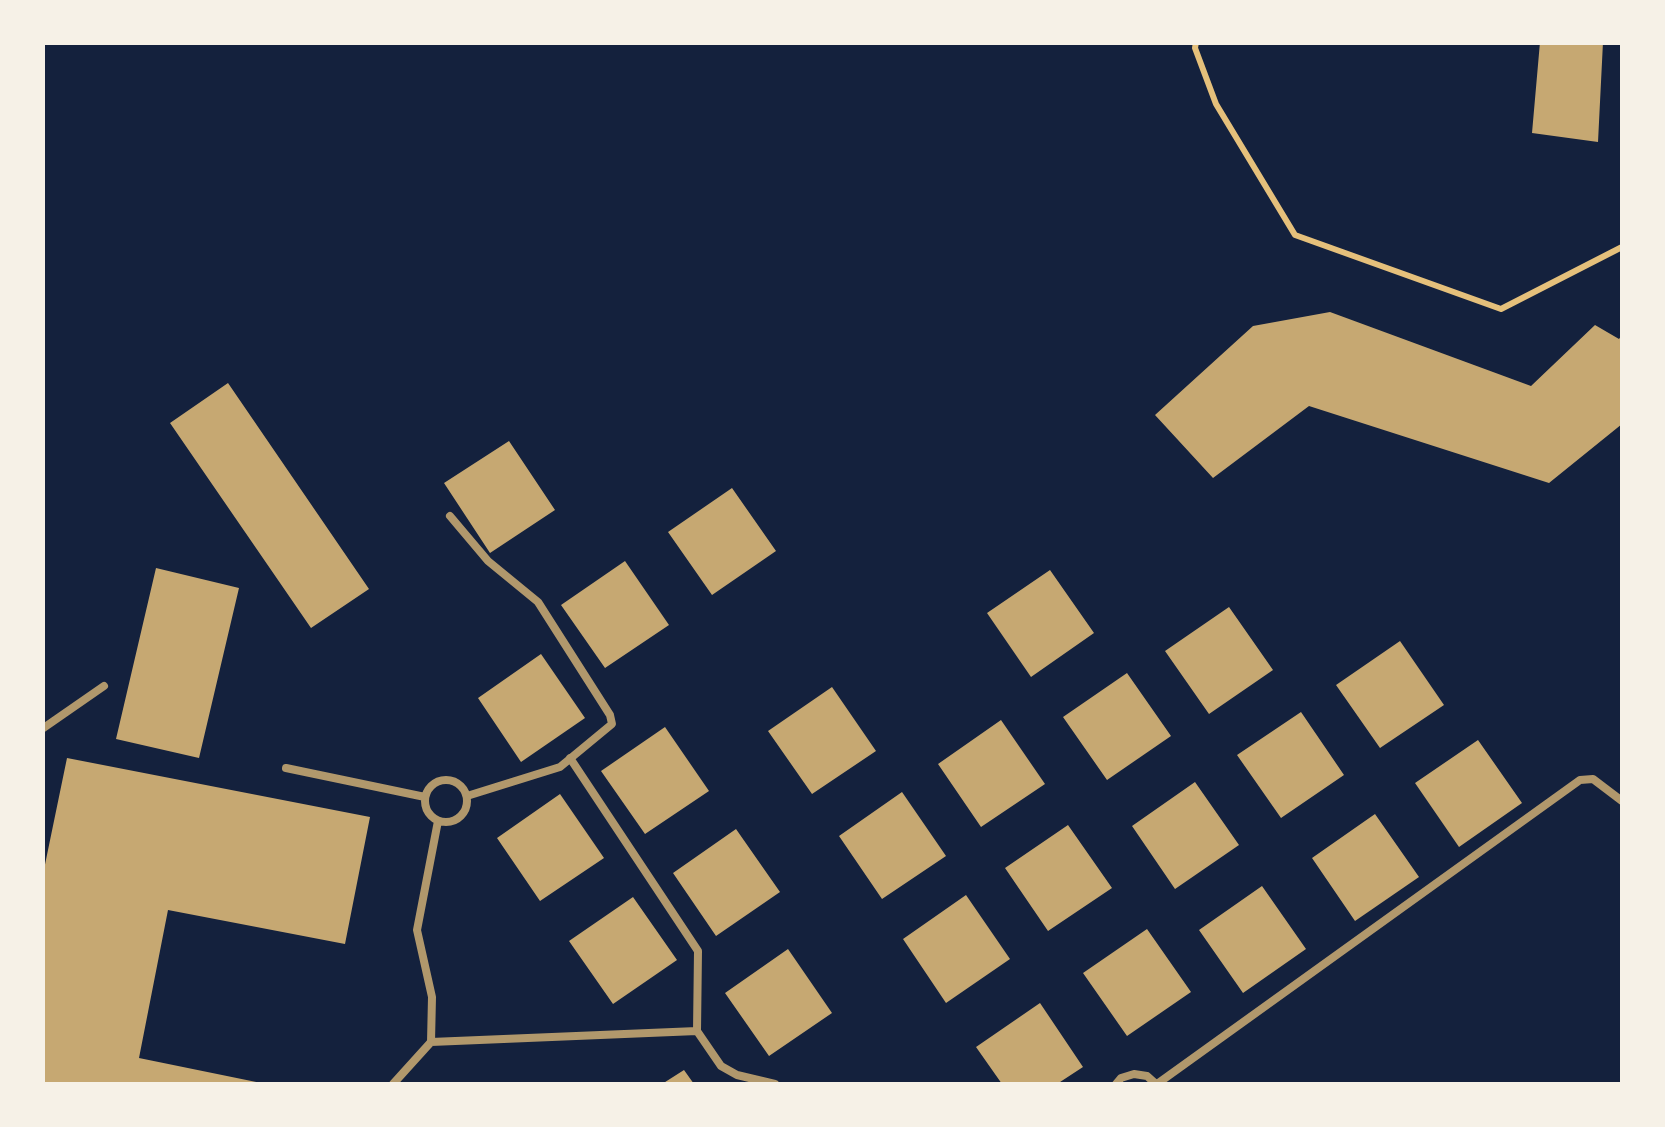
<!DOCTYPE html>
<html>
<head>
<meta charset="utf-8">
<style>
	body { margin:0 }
	#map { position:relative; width:1665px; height:1127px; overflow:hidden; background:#14213d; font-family:Merriweather,serif }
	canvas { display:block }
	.frame { position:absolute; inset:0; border:45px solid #f6f1e7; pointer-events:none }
</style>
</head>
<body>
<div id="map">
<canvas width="1665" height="1127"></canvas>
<div class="frame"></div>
</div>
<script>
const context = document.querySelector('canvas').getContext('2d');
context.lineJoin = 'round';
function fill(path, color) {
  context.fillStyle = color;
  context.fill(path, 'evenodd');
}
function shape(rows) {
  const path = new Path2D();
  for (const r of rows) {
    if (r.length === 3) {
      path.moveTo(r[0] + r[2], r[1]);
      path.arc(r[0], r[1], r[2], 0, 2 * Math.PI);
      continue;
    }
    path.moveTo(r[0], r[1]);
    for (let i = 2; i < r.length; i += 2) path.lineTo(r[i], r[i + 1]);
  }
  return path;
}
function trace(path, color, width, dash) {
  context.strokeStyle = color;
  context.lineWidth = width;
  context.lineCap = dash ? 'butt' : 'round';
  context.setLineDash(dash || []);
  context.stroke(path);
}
fill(shape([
	[1540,42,1603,42,1598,142,1532,133],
	[1330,312,1531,386,1595,325,1619,339,1622,335,1622,424,1549,483,1309,406,1213,478,1155,415,1253,326],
	[228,383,369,589,311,628,170,423],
	[509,441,555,510,490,553,444,483],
	[732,488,776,551,712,595,668,532],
	[625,561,669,625,605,668,561,605],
	[156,568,239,588,199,758,116,739],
	[1050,570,1094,633,1031,677,987,613],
	[1229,607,1273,670,1209,714,1165,651],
	[1400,641,1444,705,1380,748,1336,685],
	[541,654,585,718,521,762,478,698],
	[1127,673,1171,736,1107,780,1063,717],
	[832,687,876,751,812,794,768,731],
	[1301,712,1344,775,1281,818,1237,755],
	[1001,720,1045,784,981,827,938,764],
	[665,727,709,791,645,834,601,771],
	[1478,740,1522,803,1459,847,1415,783],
	[67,758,370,817,345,944,168,910,139,1058,266,1084,42,1084,42,879],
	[1195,782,1239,845,1175,889,1132,826],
	[902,792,946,856,882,899,839,836],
	[560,794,604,858,540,901,497,838],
	[1375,814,1419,877,1355,921,1312,858],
	[1068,825,1112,888,1048,931,1005,868],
	[736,829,780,892,716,936,673,873],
	[1262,886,1306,949,1243,993,1199,930],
	[966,895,1010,959,946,1003,903,939],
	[633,897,677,960,613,1004,569,941],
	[1147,929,1191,992,1127,1036,1083,973],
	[788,949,832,1013,769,1056,725,993],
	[1040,1003,1083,1067,1057,1084,1002,1084,976,1047],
	[684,1070,694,1084,662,1084]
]), '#c6a872');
trace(shape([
	[1196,42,1195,48,1216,104,1295,235,1501,309,1622,247]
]), '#e5c07b', 6);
trace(shape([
	[450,516,488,561,538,602,610,715,612,724,560,767,467,796],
	[42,729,104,686],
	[286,768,425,797],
	[446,801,21],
	[697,1031,721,1066,737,1075,775,1084],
	[431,1042,697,1031,698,951,570,758],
	[393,1084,431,1042,432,997,417,930,438,821],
	[1116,1084,1121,1078,1134,1074,1147,1076,1156,1084],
	[1157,1084,1580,780,1593,779,1622,801]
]), '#b1986c', 8);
</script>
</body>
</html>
